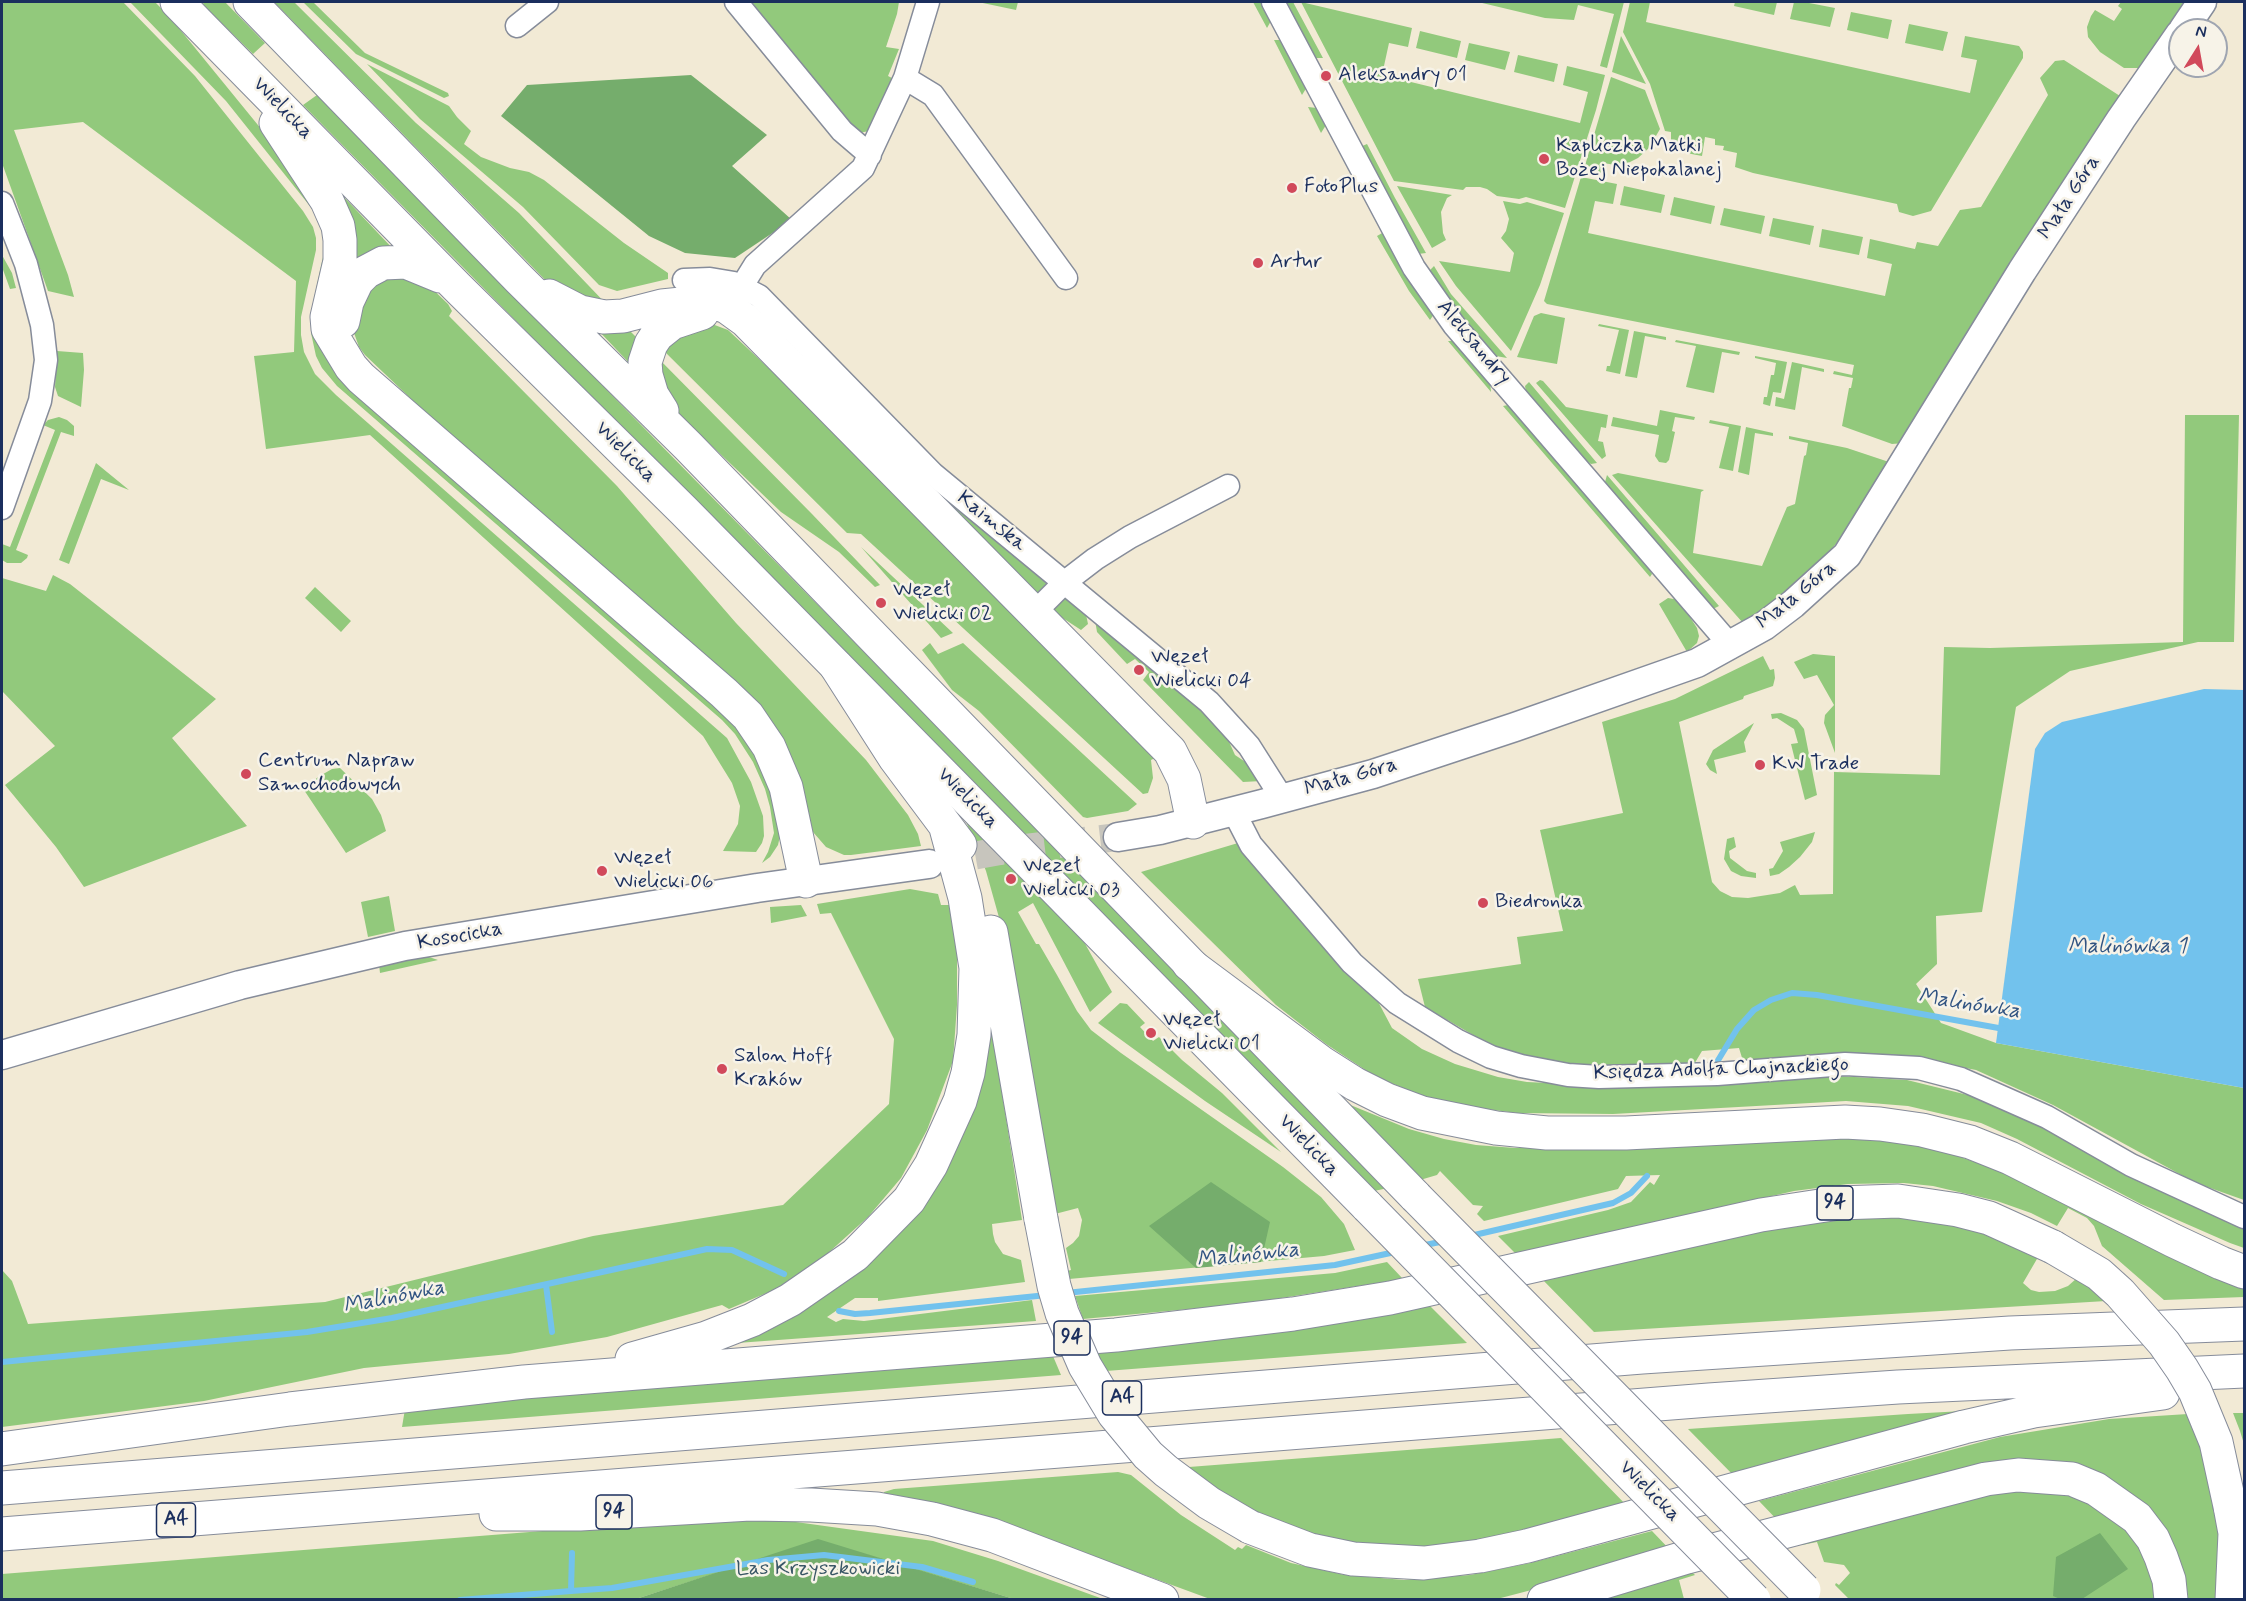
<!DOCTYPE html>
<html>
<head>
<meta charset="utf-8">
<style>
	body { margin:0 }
	#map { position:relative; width:2246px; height:1601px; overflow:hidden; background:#f2ead5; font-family:Mynerve,sans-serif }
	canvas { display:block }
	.frame { position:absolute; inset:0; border:3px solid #1b2f5e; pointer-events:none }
	.north { position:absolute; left:2168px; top:18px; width:60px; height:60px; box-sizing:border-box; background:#f7f3e8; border:2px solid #9fa5b1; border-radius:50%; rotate:11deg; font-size:16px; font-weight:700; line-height:24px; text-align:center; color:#1b2f5e }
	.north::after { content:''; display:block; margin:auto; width:21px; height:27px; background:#d1495b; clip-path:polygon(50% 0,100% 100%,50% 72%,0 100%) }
</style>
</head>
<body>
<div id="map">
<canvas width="2246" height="1601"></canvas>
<div class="frame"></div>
<div class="north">N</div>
</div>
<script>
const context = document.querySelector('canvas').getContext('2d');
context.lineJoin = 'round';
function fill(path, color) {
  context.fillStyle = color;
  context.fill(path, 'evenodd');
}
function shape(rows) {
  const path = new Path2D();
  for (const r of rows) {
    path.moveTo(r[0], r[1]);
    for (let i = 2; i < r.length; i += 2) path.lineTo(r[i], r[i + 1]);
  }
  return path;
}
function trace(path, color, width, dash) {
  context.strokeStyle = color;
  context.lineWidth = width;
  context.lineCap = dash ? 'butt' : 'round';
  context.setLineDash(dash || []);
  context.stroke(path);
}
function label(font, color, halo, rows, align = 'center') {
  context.font = font + ' Mynerve,sans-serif';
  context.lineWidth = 5;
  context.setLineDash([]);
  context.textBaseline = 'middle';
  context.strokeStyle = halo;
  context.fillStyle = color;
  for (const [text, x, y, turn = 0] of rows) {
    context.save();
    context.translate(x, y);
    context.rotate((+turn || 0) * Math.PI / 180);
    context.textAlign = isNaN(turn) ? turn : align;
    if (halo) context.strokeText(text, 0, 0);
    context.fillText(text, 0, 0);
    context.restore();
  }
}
fill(shape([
	[2,2,123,2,195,76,303,211,313,227,316,238,316,250,301,317,301,335,304,352,315,374,336,395,727,738,751,782,763,816,764,836,762,843,756,852,723,851,738,824,740,806,732,783,703,736,370,435,266,449,254,356,294,352,296,281,83,122,14,130,68,275,74,297,48,291,2,163],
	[130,2,155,2,169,16,293,168,321,205,330,228,334,251,320,310,319,334,327,358,334,369,718,704,742,730,764,763,778,803,781,819,782,827,778,845,770,857,762,863,768,852,774,833,770,807,765,789,753,762,735,734,722,720,337,386,322,368,316,356,311,333,311,312,325,248,322,227,317,215,226,101],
	[206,2,225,2,265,43,253,54,204,6,203,3],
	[274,2,294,2,416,123,519,213,612,310,555,290],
	[303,2,313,2,365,53,448,93,449,96,444,98,356,54],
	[753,2,899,2,897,14,886,47,899,49,888,76,894,79,869,131,859,133,849,129,752,5],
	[978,2,1018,2,1016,10],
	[1253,2,1262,2,1271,21,1267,28],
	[1287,2,1293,2,1323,58,1313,58],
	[1301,2,1412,28,1408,47,1389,43,1382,75,1580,123,1588,92,1563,85,1567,66,1605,75,1596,110,1565,208,1526,197,1519,199,1497,196,1487,189,1480,187,1466,187,1463,190,1394,181],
	[1478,2,1624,2,1607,68,1600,66,1614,14,1578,5,1574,20,1545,18],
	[1630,2,1650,2,1646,22,1970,93,1977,60,1961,57,1965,36,2019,46,2023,52,2023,58,1931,211,1913,216,1899,212,1897,204,1753,173,1735,167,1737,153,1723,150,1724,146,1715,145,1715,139,1705,137,1702,156,1671,150,1671,132,1665,131,1650,84,1623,32],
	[1735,2,1777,2,1774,15,1734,6],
	[1794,2,1804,2,1835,8,1830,27,1790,19],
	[2121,2,2189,2,2145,68,2124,68,2100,52,2088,37,2087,27,2091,16,2095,10,2114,21,2122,9,2118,6],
	[1851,12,1892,20,1888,39,1847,30],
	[1909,24,1948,32,1943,51,1905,43],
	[1420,31,1461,41,1457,58,1416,48],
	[1621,36,1646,84,1612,72],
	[1274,40,1282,40,1307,87,1302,95],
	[1469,43,1510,52,1505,70,1465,60],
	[1518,55,1558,64,1554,82,1514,72],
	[2064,60,2120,96,1904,443,1892,444,1842,426,1849,388,1851,388,1853,378,1833,374,1834,371,1852,375,1854,365,1547,304,1544,301,1581,177,1617,184,1613,204,1595,201,1588,233,1885,296,1892,264,1867,258,1870,239,1915,249,1917,242,1938,246,1960,210,1981,207,2048,95,2040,78,2055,61],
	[367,64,449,106,457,117,471,131,464,144,481,157,510,168,529,172,544,180,624,243,668,273,668,279,617,291,599,285,523,207,420,119],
	[1611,77,1645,90,1660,129,1649,148,1638,158,1622,166,1603,163,1601,173,1584,169],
	[317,95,1032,823,1388,1188,1374,1191,303,105],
	[1308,107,1317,108,1326,125,1321,133],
	[1367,144,1395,198,1426,253,1418,254,1360,147],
	[325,177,395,251,358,268],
	[1397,186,1452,195,1447,198,1441,212,1443,233,1446,240,1432,248],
	[1624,186,1665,195,1661,213,1620,205],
	[1674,197,1715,206,1711,224,1670,215],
	[1503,201,1520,204,1527,202,1564,213,1540,285,1511,351,1456,286,1439,261,1510,272,1514,253,1501,238,1506,231,1509,219],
	[1724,208,1765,216,1761,234,1720,225],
	[1773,218,1814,226,1810,245,1769,236],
	[1822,229,1863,237,1859,255,1819,247],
	[1384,232,1434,314,1430,320,1409,291,1377,236],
	[2,255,12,273,16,288,10,289,2,267],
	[1434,266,1451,294,1507,358,1496,356,1445,296,1429,271],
	[420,277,448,304,452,311,449,316,617,486,736,623,866,760,908,815,918,834,921,846,851,855,844,855,826,847,813,832,803,791,448,434,365,355,359,347,353,330,371,279],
	[692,287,722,289,744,297,755,304,929,479,1049,579,1049,585,1041,593,1033,593,924,480,747,305,730,296,712,292,683,294,620,308,616,303,619,300,671,288,672,291],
	[1541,313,1565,318,1557,364,1517,357,1534,316],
	[623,324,642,343,633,367,596,328],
	[712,324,728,330,920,510,1155,758,1151,760,1153,778,1148,793,1143,794,861,534,847,533,660,347,672,334],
	[1599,324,1629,330,1620,374,1606,371,1607,366,1610,366,1619,330,1598,326],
	[1634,331,1666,337,1666,340,1645,336,1637,378,1625,376],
	[1676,340,1740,352,1739,355,1722,352,1714,393,1686,387,1696,346,1675,342],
	[1448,341,1454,341,1490,380,1491,392],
	[57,351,83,353,84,370,81,407,58,396,55,387],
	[656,356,812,514,880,585,875,587,839,552,781,512,664,400],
	[1755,356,1787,362,1781,393,1773,392,1770,406,1763,404,1764,397,1767,397,1771,375,1774,375,1776,363,1755,358],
	[1792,362,1824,369,1824,372,1802,367,1795,410,1775,406,1776,397,1784,399],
	[1540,380,1543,381,1566,407,1608,415,1606,428,1601,427,1598,441,1603,442,1606,456,1602,459,1536,383],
	[1529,382,1597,463,1591,464,1587,461,1526,392,1525,386],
	[1508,405,1513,407,1650,568,1652,574,1650,577,1503,406],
	[1660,410,1695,417,1694,420,1675,417,1672,431,1675,432,1669,460,1666,463,1659,462,1655,456,1659,435,1611,426,1613,417,1657,426],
	[2185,415,2239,415,2234,642,2198,642,2070,671,2016,707,1982,912,1936,916,1937,964,1916,984,1941,1023,1996,1043,2244,1088,2244,1200,2196,1183,2053,1105,1976,1070,1897,1055,1845,1053,1743,1061,1739,1048,1702,1051,1693,1066,1567,1067,1492,1046,1425,1007,1418,979,1521,964,1517,937,1563,931,1540,830,1623,813,1602,722,1675,699,1763,656,1770,670,1774,669,1775,678,1773,686,1744,696,1743,699,1679,722,1712,882,1720,891,1732,897,1748,898,1780,893,1795,885,1800,895,1833,894,1834,772,1940,775,1944,647,1990,648,2183,642],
	[59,417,67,420,74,426,74,436,61,432,16,550,28,555,27,558,21,563,7,563,2,560,2,544,10,547,55,430,43,425,48,420],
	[1710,420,1741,426,1733,471,1719,468,1729,427,1709,423],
	[1746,427,1773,433,1773,436,1755,433,1749,475,1738,472],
	[1789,436,1847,448,1889,462,1855,521,1819,564,1763,612,1743,623,1612,475,1618,473,1704,490,1701,492,1693,553,1762,566,1787,507,1795,504,1804,456,1806,455,1808,443,1789,439],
	[96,463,129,490,101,479,69,564,59,560],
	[1607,475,1719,606,1713,609,1607,485,1605,482],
	[861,547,953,633,941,638],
	[53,575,70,584,216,699,172,738,247,826,84,887,56,847,5,785,55,746,2,691,2,578,46,591],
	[315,587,351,621,341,632,305,598],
	[1061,595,1084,605,1088,624,1081,630,1052,611],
	[1668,598,1679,600,1697,628,1699,636,1697,643,1687,652,1659,604],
	[1094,614,1222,726,1235,755,1256,769,1262,781,1243,782,1143,680,1149,672,1135,659,1127,664,1097,632],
	[930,643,938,654,963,643,1137,804,1128,811,1087,818,1083,817,979,711,952,690,922,650],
	[1813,654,1835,656,1835,753,1824,723,1825,715,1834,705,1817,675,1804,679,1794,662],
	[1781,713,1797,720,1804,729,1817,795,1805,800,1791,744,1798,743,1794,729,1777,718,1772,719,1771,714],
	[1754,723,1744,742,1746,752,1714,760,1717,774,1710,770,1706,764,1713,750],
	[340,768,372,799,381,815,386,831,346,853,304,790,318,777,332,769],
	[963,814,1083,940,1112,992,1090,1012,1033,903,1018,912,1036,944,1039,944,1057,975,1077,1011,1091,1030,1121,1053,1283,1167,1321,1197,1344,1224,1355,1250,1324,1256,1069,1279,1067,1271,1071,1270,1066,1248,1073,1243,1079,1236,1082,1220,1078,1208,1051,1215,1005,939,986,871],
	[1815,832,1812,842,1800,857,1789,867,1779,874,1770,876,1769,869,1773,868,1783,851,1780,842],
	[1734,837,1736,847,1729,851,1730,858,1747,871,1756,873,1756,878,1741,876,1731,871,1724,859,1727,839],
	[1238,843,1374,994,1392,1028,1422,1049,1455,1064,1498,1077,1527,1082,1649,1088,1837,1076,1907,1080,1976,1097,2074,1140,2212,1215,2244,1227,2244,1248,2230,1243,2141,1204,2017,1139,1981,1123,1908,1106,1846,1101,1613,1114,1517,1113,1478,1108,1423,1096,1376,1077,1326,1044,1276,1005,1141,872],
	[910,889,938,894,941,905,949,905,957,955,957,1005,953,1061,927,1130,901,1178,868,1217,826,1255,801,1275,776,1289,729,1309,722,1305,607,1337,509,1354,364,1368,204,1401,2,1427,2,1270,12,1281,28,1324,325,1302,593,1236,783,1205,889,1104,894,1039,831,913,820,914,817,904],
	[389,896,395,931,368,937,361,902],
	[801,905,807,916,771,923,770,907],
	[423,955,438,960,380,973,379,964],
	[1120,1003,1127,1004,1145,1023,1140,1027,1153,1041,1159,1037,1182,1060,1222,1093,1281,1152,1205,1101,1098,1023],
	[990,1016,1022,1220,992,1224,993,1234,995,1242,1003,1254,1021,1260,1025,1282,878,1301,878,1298,855,1298,827,1317,836,1322,843,1319,864,1321,1032,1300,1036,1321,710,1345,870,1260],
	[1348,1104,1409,1129,1444,1139,1476,1145,1515,1148,1597,1148,1835,1137,1887,1140,1940,1150,1998,1170,2187,1265,2244,1288,2244,1297,2164,1300,2102,1246,2094,1226,2087,1218,2068,1208,2057,1226,2031,1213,1997,1201,1933,1186,1904,1183,1848,1184,1794,1191,1516,1254,1498,1236,1608,1210,1631,1202,1650,1182,1654,1185,1660,1175,1626,1176,1618,1189,1484,1221,1477,1214,1483,1206,1473,1205,1440,1171,1437,1175,1420,1180],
	[1836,1215,1945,1218,2041,1252,2023,1283,2031,1290,2039,1292,2055,1291,2068,1286,2077,1278,2106,1301,1594,1332,1539,1276],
	[1387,1262,1403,1279,1243,1304,1083,1319,1075,1296,1335,1273],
	[1426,1302,1467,1343,1106,1371,1093,1346],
	[1050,1349,1061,1375,402,1427,405,1409],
	[1982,1410,1737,1479,1688,1429,1908,1414],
	[2233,1413,2244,1413,2244,1444,2240,1431],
	[2188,1414,2209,1468,2217,1510,2224,1599,2182,1599,2101,1479,1781,1524,1759,1501,2000,1437,2109,1419],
	[1561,1438,1630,1509,1433,1549,1356,1547,1260,1519,1201,1479,1189,1467],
	[1118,1472,1131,1475,1181,1515,1235,1550,1238,1547,1242,1549,1246,1545,1291,1563,1345,1575,1404,1580,1470,1575,1530,1563,1652,1531,1673,1553,1497,1599,1210,1599,1025,1531,884,1495,884,1492,894,1489],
	[2028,1487,2088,1499,2139,1541,2160,1599,1849,1599,1835,1585,1836,1583,1839,1585,1850,1573,1844,1565,1824,1562,1817,1542,1802,1545,1798,1540,1958,1497],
	[767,1518,933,1541,998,1561,1103,1599,1014,1599,818,1540,636,1599,2,1600,2,1574,605,1526],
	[1690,1570,1695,1575,1679,1580,1684,1599,1583,1600]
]), '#92c97c');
fill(shape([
	[691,75,767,135,732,166,792,220,735,258,685,253,649,236,501,116,527,85],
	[1211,1182,1270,1222,1261,1262,1196,1268,1149,1226],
	[2100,1533,2128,1569,2082,1599,2060,1599,2053,1596,2056,1557],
	[818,1539,1014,1599,636,1599]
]), '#75ad6c');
fill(shape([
	[2204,689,2244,690,2244,1088,1996,1043,2035,749,2045,733,2062,722]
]), '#72c2ed');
trace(shape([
	[1717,1062,1737,1029,1754,1010,1771,1000,1792,993,1817,995,2004,1029],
	[1470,1236,1613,1203,1631,1193,1647,1176],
	[1420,1246,1445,1241],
	[546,1285,552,1332],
	[1066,1293,1335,1265,1395,1252],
	[839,1311,855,1314,870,1313,1047,1295],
	[2,1362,307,1332,392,1318,707,1249,732,1250,784,1274],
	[571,1591,612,1588,768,1560,824,1555,922,1567,973,1582],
	[460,1600,571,1591,572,1553]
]), '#72c2ed', 6);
trace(shape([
	[934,863,1000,851,1118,837]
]), '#c7c5bd', 28, [28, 14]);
const minor = shape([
	[736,2,842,131,870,155],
	[1273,2,1414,268,1454,325,1730,645],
	[517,26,547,2],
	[905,78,933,95,1066,278],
	[2,203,26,264,42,325,46,360,40,401,2,508],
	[684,280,710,279,734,283,759,296,933,474,1209,702,1249,746,1282,798],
	[742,286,755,265,863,168,905,78,928,2],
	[1034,613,1065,582,1095,559,1130,537,1228,486],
	[1234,812,1251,845,1352,963,1397,1003,1458,1041,1491,1057,1521,1066,1568,1075,1599,1077,1717,1074,1845,1064,1919,1068,1961,1079,2047,1117,2131,1165,2244,1217]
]);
const tertiary = shape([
	[2183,30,2202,2],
	[1118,837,1160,830,1262,804,1373,774,1515,727,1697,663,1764,626,1793,604,1847,555,2022,271,2121,119,2180,34],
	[2,1055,240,985,405,946,757,888,929,864]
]);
const primary = shape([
	[177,2,457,287,684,511,1368,1207],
	[250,2,519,279,688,446,1416,1197],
	[276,123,327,201,338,226,340,240,340,261,327,317,328,329,351,367,361,378,724,693,748,716,769,747,786,787,806,881],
	[549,296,580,312,604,317,623,316,662,306,711,301,727,307,745,320,1170,751,1184,779,1193,822],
	[343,321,347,302,357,281,366,272,383,263,406,262,440,276],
	[662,411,652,395,646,375,645,362,651,344,657,335,672,323,702,313]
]);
const motorway = shape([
	[836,666,895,758,960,845],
	[991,932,1041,1219],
	[1189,964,1322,1063,1355,1084,1387,1100,1422,1113,1496,1128,1547,1133,1626,1133,1845,1122,1880,1124,1922,1130,1970,1142,2010,1158,2172,1240,2221,1263,2244,1272],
	[632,1359,706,1338,752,1320,790,1300,855,1255,909,1200,931,1165,960,1101,968,1073,974,1035,976,968,965,898,946,828],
	[2,1449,290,1409,524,1382,1116,1335,1293,1314,1390,1298,1761,1215,1839,1203,1898,1201,1958,1210,1989,1218,2053,1247],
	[2,1488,1642,1357,2010,1333,2244,1324],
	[2230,1506,2235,1533,2232,1600],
	[496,1514,580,1514,750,1504,811,1505,877,1509,932,1519,992,1535,1162,1600],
	[1250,1527,1310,1550,1353,1559,1424,1563,1480,1556,1527,1546,1964,1427,2034,1411,2163,1393],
	[2,1534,1709,1400,1898,1387,2244,1371],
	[1544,1600,1687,1557,1986,1479,2018,1475,2072,1479,2096,1489,2137,1518,2153,1539,2161,1557,2169,1580,2171,1600]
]);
trace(minor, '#868c9a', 25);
trace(tertiary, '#868c9a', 31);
trace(primary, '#868c9a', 35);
trace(motorway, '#868c9a', 35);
trace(minor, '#fff', 22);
trace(tertiary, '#fff', 28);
trace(primary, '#fff', 33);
trace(motorway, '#fff', 33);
const primaryBridge = shape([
	[1416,1197,1804,1590],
	[1368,1207,1754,1600]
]);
const motorwayBridge = shape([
	[1041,1219,1054,1286,1062,1313,1085,1366,1114,1414,1148,1455,1166,1471,1209,1503,1250,1527],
	[2053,1247,2099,1274,2120,1293,2164,1343,2182,1369,2195,1391,2216,1442,2230,1506]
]);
trace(primaryBridge, '#868c9a', 35, []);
trace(motorwayBridge, '#868c9a', 35, []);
trace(primaryBridge, '#fff', 33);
trace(motorwayBridge, '#fff', 33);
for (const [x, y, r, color] of [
	[1326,76,6,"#d1495b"],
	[1544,159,6,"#d1495b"],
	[1292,188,6,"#d1495b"],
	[1258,263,6,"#d1495b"],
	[881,603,6,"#d1495b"],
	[1139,670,6,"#d1495b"],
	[1760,765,6,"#d1495b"],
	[246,774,6,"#d1495b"],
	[602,871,6,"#d1495b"],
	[1011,879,6,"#d1495b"],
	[1483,903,6,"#d1495b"],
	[1151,1033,6,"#d1495b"],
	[722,1069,6,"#d1495b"]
]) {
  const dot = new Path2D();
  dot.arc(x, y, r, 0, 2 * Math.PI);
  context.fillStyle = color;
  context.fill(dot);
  trace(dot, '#f7f3e8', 2);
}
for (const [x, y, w] of [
	[1835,1203,36],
	[1072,1338,36],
	[1122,1398,39],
	[614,1512,36],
	[176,1520,39]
]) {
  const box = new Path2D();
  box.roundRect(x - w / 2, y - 17, w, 34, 4.5);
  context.fillStyle = '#f7f3e8';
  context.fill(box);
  trace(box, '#1b2f5e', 1.5);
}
label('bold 20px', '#1b2f5e', null, [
	["94",1835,1203],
	["94",1072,1338],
	["A4",1122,1398],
	["94",614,1512],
	["A4",176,1520]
]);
label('21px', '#1b2f5e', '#f7f3e8', [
	["Aleksandry 01",1338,76],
	["Kapliczka Matki",1556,147],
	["Bożej Niepokalanej",1556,171],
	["FotoPlus",1304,188],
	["Artur",1270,263],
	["Węzeł",893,591],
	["Wielicki 02",893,615],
	["Węzeł",1151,658],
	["Wielicki 04",1151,682],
	["Centrum Napraw",258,762],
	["Samochodowych",258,786],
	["KW Trade",1772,765],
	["Węzeł",614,859],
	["Wielicki 06",614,883],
	["Węzeł",1023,867],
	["Wielicki 03",1023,891],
	["Biedronka",1495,903],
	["Węzeł",1163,1021],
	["Wielicki 01",1163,1045],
	["Salon Hoff",734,1057],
	["Kraków",734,1081]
], 'left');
label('21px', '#1b2f5e', '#f7f3e8', [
	["Wielicka",282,109,46],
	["Mała Góra",2070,198,-57],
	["Aleksandry",1473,343,50],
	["Wielicka",625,453,45],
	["Kaimska",991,522,39],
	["Mała Góra",1797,596,-39],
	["Mała Góra",1351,778,-16],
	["Wielicka",967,799,45],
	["Kosocicka",460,937,-10],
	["Księdza Adolfa Chojnackiego",1721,1070,-2],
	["Wielicka",1308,1146,46],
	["Wielicka",1649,1492,45]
]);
label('21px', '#395666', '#f7f3e8', [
	["Las Krzyszkowicki",818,1570]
]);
label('italic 22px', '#315482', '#f7f3e8', [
	["Malinówka 1",2127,947],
	["Malinówka",1969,1005,9],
	["Malinówka",1248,1256,-6],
	["Malinówka",394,1298,-11]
]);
</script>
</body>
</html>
